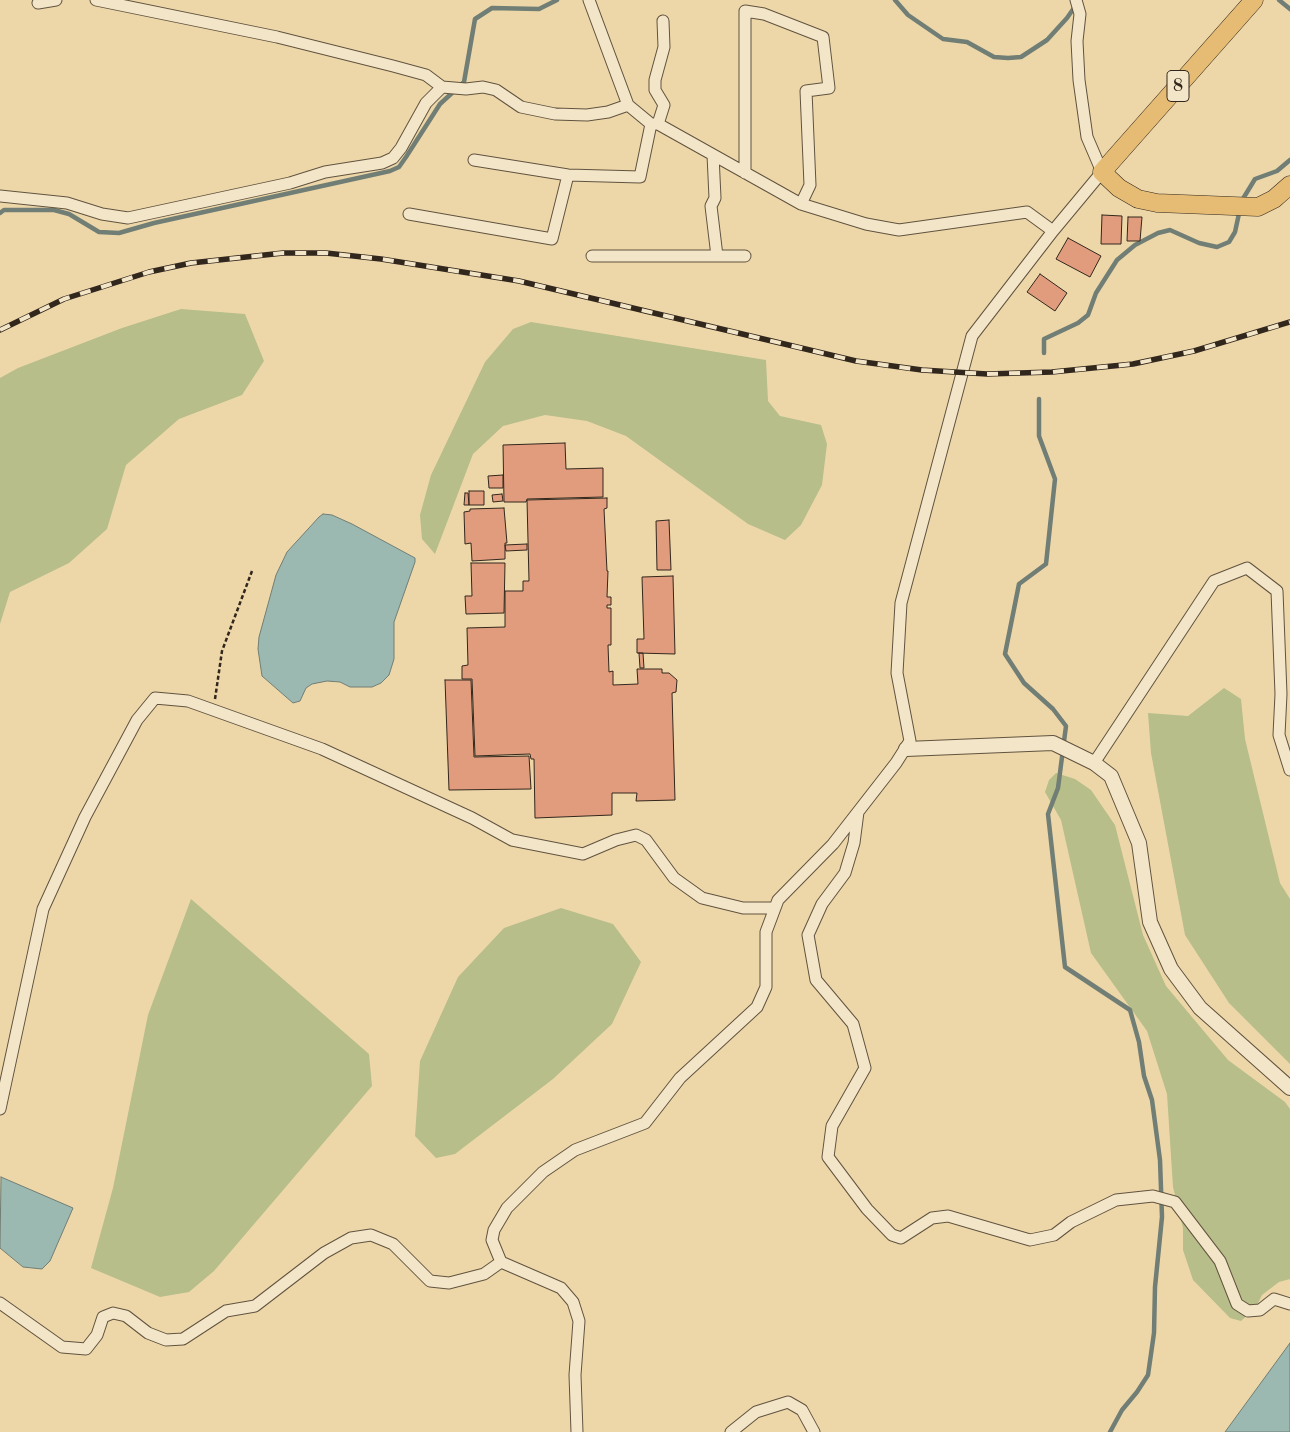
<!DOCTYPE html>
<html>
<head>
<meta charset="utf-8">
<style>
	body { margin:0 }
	canvas { display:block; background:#edd7a9 }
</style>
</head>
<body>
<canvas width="1290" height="1432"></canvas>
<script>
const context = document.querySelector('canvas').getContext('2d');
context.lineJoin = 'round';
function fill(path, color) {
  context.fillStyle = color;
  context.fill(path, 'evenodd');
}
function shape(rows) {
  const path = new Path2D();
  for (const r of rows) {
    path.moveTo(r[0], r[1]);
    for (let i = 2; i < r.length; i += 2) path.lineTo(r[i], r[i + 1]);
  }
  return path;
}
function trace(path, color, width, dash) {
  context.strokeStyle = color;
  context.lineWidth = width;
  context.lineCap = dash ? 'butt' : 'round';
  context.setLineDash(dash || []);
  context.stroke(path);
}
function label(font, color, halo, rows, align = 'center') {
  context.font = font + ' "Old Standard TT",serif';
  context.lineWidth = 4;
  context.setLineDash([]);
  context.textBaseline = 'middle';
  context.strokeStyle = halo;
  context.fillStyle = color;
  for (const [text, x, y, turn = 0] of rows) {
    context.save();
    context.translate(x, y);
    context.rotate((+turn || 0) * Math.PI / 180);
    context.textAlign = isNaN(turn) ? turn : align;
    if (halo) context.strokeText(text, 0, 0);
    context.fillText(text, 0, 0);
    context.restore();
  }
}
fill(shape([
	[181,309,245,314,264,361,242,395,179,419,126,465,107,529,69,563,10,592,0,624,0,378,18,368,122,328],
	[531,322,766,360,768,401,780,416,821,425,827,444,822,485,801,525,785,540,748,524,626,436,587,421,545,415,503,426,473,454,435,554,422,539,420,515,431,475,485,362,513,329],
	[1224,688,1241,699,1245,739,1280,883,1290,899,1290,1064,1229,1003,1185,935,1151,753,1148,713,1188,716],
	[1056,773,1075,779,1091,790,1115,825,1143,935,1166,986,1228,1060,1285,1102,1290,1109,1290,1279,1279,1282,1262,1295,1256,1307,1241,1321,1230,1318,1193,1280,1183,1250,1183,1228,1173,1187,1167,1094,1147,1031,1091,953,1061,820,1045,792,1049,780],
	[191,899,369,1054,372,1086,214,1271,189,1292,160,1297,91,1268,113,1188,148,1015],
	[561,908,613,924,641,962,612,1024,553,1079,455,1154,436,1158,415,1136,420,1061,458,977,504,928]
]), '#b7be89');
const water = shape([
	[323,514,332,515,352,524,415,558,415,562,394,622,394,659,389,675,381,683,372,687,350,687,340,682,327,681,312,684,306,688,300,701,293,703,262,676,258,649,259,637,276,575,287,552,319,517,323,514],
	[1,1177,73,1208,50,1261,42,1269,23,1267,0,1248,1,1177],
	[1290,1343,1290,1432,1225,1432,1290,1343]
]);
fill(water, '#9bb8b1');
trace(water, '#717e75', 1);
trace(shape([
	[895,0,908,15,943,39,967,42,994,57,1008,58,1021,57,1047,40,1067,18,1076,5],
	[1279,0,1290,9],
	[1241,202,1255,179,1277,171,1290,160],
	[0,213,4,210,54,210,69,214,99,232,119,233,154,223,390,171,399,167,406,157,440,104,464,82,475,19,492,8,539,9,557,0],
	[1044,353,1044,339,1078,323,1088,315,1096,293,1117,260,1135,245,1158,233,1170,230,1199,243,1217,247,1229,242,1235,232,1240,209],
	[1039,399,1039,436,1055,479,1046,564,1019,584,1005,654,1024,683,1053,709,1066,726,1058,788,1048,814,1065,967,1130,1010,1139,1042,1144,1076,1152,1100,1160,1160,1162,1217,1155,1287,1154,1333,1148,1375,1137,1392,1122,1410,1110,1432]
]), '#717e75', 4.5);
const building = shape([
	[1102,215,1122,216,1121,244,1101,244,1102,215],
	[1128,217,1142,217,1140,241,1127,241,1128,217],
	[1068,238,1101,256,1090,277,1056,259,1068,238],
	[1040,274,1067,293,1055,311,1027,292,1040,274],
	[565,443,566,469,603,468,603,497,527,499,526,502,504,502,503,445,565,443],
	[503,475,503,488,489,488,488,476,503,475],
	[469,491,484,491,484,505,469,505,469,491],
	[465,493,468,493,469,505,464,505,465,493],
	[502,494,503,501,493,502,492,495,502,494],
	[607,498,607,508,604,509,607,571,608,571,607,597,611,597,611,605,607,605,607,608,611,608,611,645,608,645,609,672,613,671,613,685,638,684,637,669,662,669,662,673,669,673,677,680,676,692,672,693,675,800,636,801,637,793,612,793,612,815,535,818,534,759,531,759,530,754,475,756,472,679,462,679,462,666,468,665,467,628,505,627,505,591,523,591,523,581,529,581,527,500,607,498],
	[504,508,507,543,505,543,505,559,472,561,471,543,465,544,464,512,470,511,470,509,504,508],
	[669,520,671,570,657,570,656,521,669,520],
	[527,544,527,550,506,551,505,545,527,544],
	[471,563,505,563,504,613,466,614,465,596,472,596,471,563],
	[673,576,675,654,637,653,637,639,644,639,642,577,673,576],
	[639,653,643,653,644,668,640,668,639,653],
	[445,680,471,680,474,757,529,756,531,789,449,790,445,680]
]);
fill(building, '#e09c7d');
trace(building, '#32271c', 1);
const minor = shape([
	[96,0,277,37,393,66,426,75,442,87],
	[589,0,628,105,651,124,658,124,801,204,866,224,899,230,1027,212,1053,231],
	[38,3,56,0],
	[658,124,664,105,655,90,655,80,664,47,663,21],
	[713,155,715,198,711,206,717,256],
	[474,160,568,175,640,177,651,124],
	[745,173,745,11,764,14,823,37,829,88,806,91,810,185,801,204],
	[0,196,67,203,102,214,128,218,290,183,325,172,382,163,393,158,401,148,426,103,442,87,466,89,483,87,496,90,521,107,555,114,587,115,608,112,628,105],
	[409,214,552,239,568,175],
	[592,256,745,256],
	[1094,763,1214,581,1247,568,1277,591,1281,694,1279,735,1290,770],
	[858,812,854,843,845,873,822,904,808,935,816,980,853,1024,865,1068,832,1126,828,1157,867,1209,892,1235,901,1238,932,1218,948,1216,1030,1240,1054,1235,1071,1222,1116,1200,1153,1196,1175,1202,1220,1261,1237,1304,1248,1311,1260,1310,1274,1299,1290,1304],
	[0,1109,43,909,85,817,137,720,155,698,188,701,322,749,472,818,512,840,583,854,616,840,636,835,646,840,674,878,702,898,743,908,775,908],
	[0,1303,62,1347,86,1349,97,1335,103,1317,113,1313,126,1316,148,1333,166,1340,183,1339,226,1311,255,1306,324,1253,351,1238,371,1235,393,1244,430,1281,449,1283,484,1274,501,1262],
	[577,1432,575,1375,579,1321,573,1302,561,1288,501,1262,492,1240,494,1230,507,1208,543,1172,575,1150,645,1123,680,1078,757,1007,766,987,766,932,778,900,833,844,896,763,910,741,897,673,901,603,972,336,1053,231,1102,172,1087,137,1079,80,1077,41,1080,14,1076,0],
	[731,1432,756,1412,788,1402,802,1410,814,1432]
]);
const tertiary = shape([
	[906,749,1053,743,1094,763,1111,776,1139,843,1150,922,1171,969,1200,1008,1290,1088]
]);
const primary = shape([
	[1254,0,1102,172,1119,188,1138,199,1157,203,1258,207,1274,199,1290,185]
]);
trace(minor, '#61533f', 13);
trace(tertiary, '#61533f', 16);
trace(primary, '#32271c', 19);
trace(shape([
	[215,699,222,651,252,571]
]), '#32271c', 2.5, [4, 2.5]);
trace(minor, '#f3e5c7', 11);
trace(tertiary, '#f3e5c7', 14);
trace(primary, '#e6bc74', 18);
const rail = shape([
	[0,330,64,299,149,272,191,263,283,253,326,253,381,259,519,281,856,361,922,370,987,374,1052,372,1133,364,1194,351,1290,322]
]);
trace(rail, '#32271c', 5.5);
trace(rail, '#f3e5c7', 4, [11]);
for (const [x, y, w] of [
	[1178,86,22]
]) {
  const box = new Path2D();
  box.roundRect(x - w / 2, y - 15.5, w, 31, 4);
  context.fillStyle = '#f3e5c7';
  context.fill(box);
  trace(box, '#32271c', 1);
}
label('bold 18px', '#32271c', null, [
	["8",1178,86]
]);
</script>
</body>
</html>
